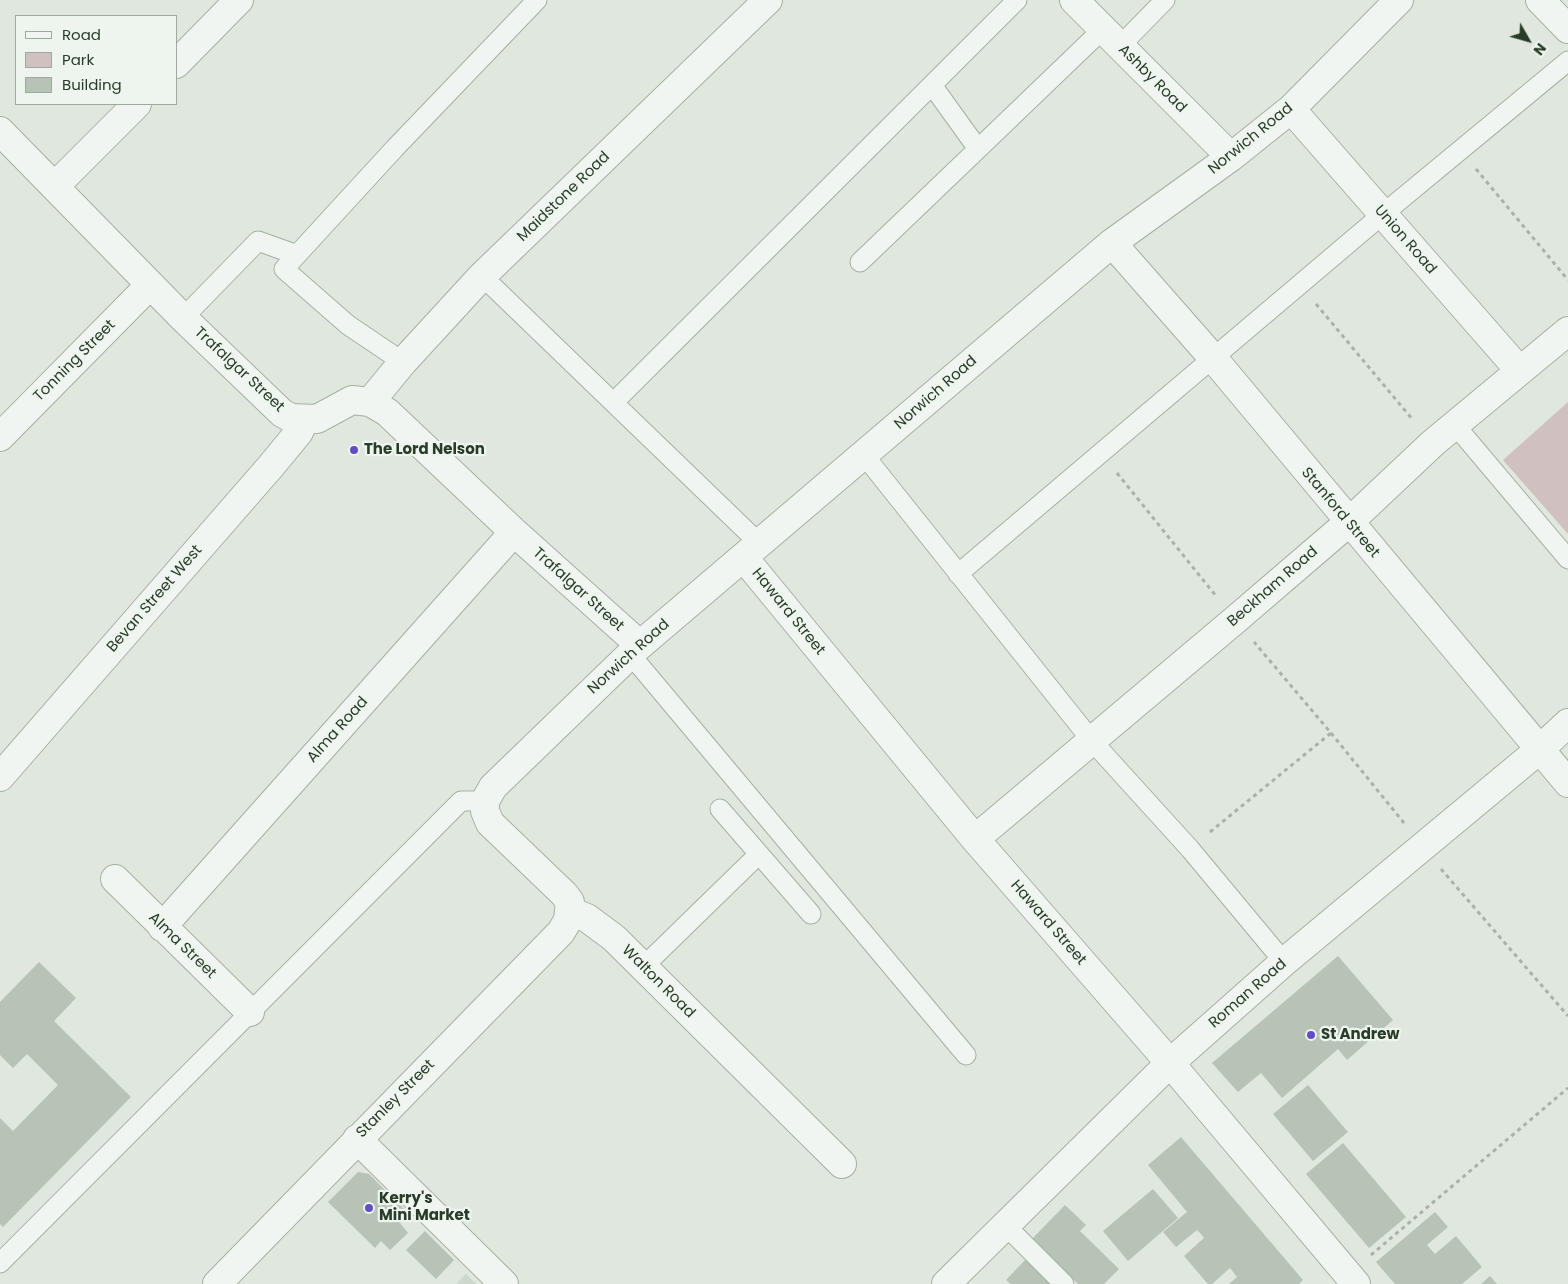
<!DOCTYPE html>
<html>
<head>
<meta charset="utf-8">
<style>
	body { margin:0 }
	#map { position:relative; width:1568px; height:1284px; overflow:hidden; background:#dfe7de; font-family:Poppins,sans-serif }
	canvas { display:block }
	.legend { position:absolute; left:15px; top:15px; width:162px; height:90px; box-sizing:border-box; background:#eef4ee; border:1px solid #9faa9f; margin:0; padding:6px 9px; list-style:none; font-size:15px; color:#293c29 }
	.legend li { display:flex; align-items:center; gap:10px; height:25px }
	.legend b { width:25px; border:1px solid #9faa9f }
	.north { position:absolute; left:1503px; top:15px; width:50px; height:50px; -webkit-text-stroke:4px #eef4ee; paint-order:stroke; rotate:128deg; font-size:14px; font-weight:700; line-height:20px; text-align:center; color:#293c29 }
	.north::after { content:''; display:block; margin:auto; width:18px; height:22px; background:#293c29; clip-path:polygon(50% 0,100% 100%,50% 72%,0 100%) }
</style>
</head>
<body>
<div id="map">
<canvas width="1568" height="1284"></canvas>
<ul class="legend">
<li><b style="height:6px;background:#f1f5f1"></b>Road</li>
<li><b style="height:14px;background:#d0c1c0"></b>Park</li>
<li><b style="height:14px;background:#b7c3b6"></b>Building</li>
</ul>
<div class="north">N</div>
</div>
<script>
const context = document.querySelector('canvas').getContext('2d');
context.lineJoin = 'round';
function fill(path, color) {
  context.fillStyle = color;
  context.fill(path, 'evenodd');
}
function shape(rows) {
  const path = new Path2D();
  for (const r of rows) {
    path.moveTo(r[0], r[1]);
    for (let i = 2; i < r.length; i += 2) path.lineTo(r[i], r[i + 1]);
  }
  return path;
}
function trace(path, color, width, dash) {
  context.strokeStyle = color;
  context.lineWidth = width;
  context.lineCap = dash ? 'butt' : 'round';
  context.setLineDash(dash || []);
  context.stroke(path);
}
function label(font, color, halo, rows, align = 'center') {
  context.font = font + ' Poppins,sans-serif';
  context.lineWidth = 4.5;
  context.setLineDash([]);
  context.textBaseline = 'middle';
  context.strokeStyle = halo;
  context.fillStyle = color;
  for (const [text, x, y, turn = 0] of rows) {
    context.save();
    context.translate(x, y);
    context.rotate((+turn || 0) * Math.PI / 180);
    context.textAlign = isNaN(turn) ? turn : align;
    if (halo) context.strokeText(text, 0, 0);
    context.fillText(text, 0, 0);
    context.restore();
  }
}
fill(shape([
	[466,1274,476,1284,456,1284]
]), '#cdd8cd');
fill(shape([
	[1568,402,1568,534,1503,460]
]), '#d0c1c0');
fill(shape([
	[1338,956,1393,1020,1347,1060,1338,1049,1282,1098,1261,1073,1238,1092,1212,1063],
	[39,962,76,998,54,1021,131,1097,3,1227,0,1224,0,1118,13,1131,58,1085,27,1054,13,1068,0,1055,0,1002],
	[1308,1085,1348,1132,1313,1161,1273,1114],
	[1181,1137,1303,1280,1299,1284,1229,1284,1237,1277,1230,1268,1212,1284,1208,1284,1184,1256,1204,1238,1201,1234,1197,1230,1176,1247,1163,1232,1187,1212,1148,1165],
	[1343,1143,1406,1217,1369,1248,1306,1174],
	[358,1172,369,1174,409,1214,400,1223,408,1233,390,1250,381,1241,375,1248,328,1202],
	[1153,1189,1178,1218,1128,1261,1103,1231],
	[1065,1205,1086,1225,1080,1231,1119,1269,1104,1284,1078,1284,1032,1239],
	[1435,1212,1448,1227,1427,1245,1435,1254,1456,1236,1482,1267,1462,1284,1395,1284,1376,1262],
	[425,1231,454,1260,436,1279,406,1250],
	[1028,1257,1055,1284,1011,1284,1006,1280],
	[1490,1276,1497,1284,1481,1284]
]), '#b7c3b6');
const service = shape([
	[1120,46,1165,0],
	[978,149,1103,29],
	[860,262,978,149,932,85],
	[482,276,760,544],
	[183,318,258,241,297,255],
	[403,362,348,325,284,269,395,148,537,0],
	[614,402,1017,0],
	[1455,425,1568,559],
	[864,455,1092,741,1190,849,1284,962],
	[958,574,1383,214,1568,61],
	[630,654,966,1055],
	[720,809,759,854],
	[643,967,759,854,811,914],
	[1005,1225,1064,1284],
	[0,1263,461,801,485,801]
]);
const minor = shape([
	[1074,0,1231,157],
	[1540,0,1568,29],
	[176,64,239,0],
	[1291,109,1520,371],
	[0,131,183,318,282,413,291,418,317,419,352,400,370,402,387,412,514,532,640,645],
	[55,186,137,104],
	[1112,243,1213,358,1568,783],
	[370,402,403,362,482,276,768,0],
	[0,437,150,285],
	[744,558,975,839,1170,1063,1356,1284],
	[0,777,271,466,299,432,305,419],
	[975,839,1235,620,1348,523,1433,443,1568,331],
	[115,879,250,1012],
	[570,911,587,918,614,938,842,1164],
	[162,927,514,532],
	[357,1139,504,1284],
	[217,1284,561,932,568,920,570,902,564,894,490,823,485,811,485,801,493,787,640,645,1112,243,1231,157,1291,109,1399,0],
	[946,1284,1170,1063,1284,962,1539,750,1568,723]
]);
trace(service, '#a5b0a4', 21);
trace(minor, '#a5b0a4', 30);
trace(shape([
	[1476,169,1568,280],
	[1316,304,1413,420],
	[1117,473,1216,596],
	[1331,733,1404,823],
	[1210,832,1331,733,1254,642],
	[1441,869,1568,1016],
	[1371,1255,1568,1088]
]), '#a9b2a9', 3, [4, 4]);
trace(service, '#f1f5f1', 19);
trace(minor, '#f1f5f1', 28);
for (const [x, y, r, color] of [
	[354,450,5,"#624dc2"],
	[1311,1035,5,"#624dc2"],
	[369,1208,5,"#624dc2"]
]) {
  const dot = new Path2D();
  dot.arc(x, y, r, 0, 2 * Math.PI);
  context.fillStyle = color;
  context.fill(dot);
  trace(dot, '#eef4ee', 2);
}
label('15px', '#293c29', '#eef4ee', [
	["Ashby Road",1152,79,45],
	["Norwich Road",1251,139,-39],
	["Maidstone Road",564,197,-44],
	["Union Road",1405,240,49],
	["Tonning Street",75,361,-45],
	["Trafalgar Street",239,370,43],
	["Norwich Road",936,393,-41],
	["Stanford Street",1340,513,50],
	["Beckham Road",1273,587,-41],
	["Trafalgar Street",578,590,42],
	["Bevan Street West",155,599,-49],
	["Haward Street",788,612,51],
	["Norwich Road",629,657,-42],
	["Alma Road",338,730,-48],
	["Haward Street",1048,923,49],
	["Alma Street",182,946,44],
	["Walton Road",658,982,45],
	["Roman Road",1248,994,-41],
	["Stanley Street",396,1099,-45]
]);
label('bold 15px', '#293c29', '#eef4ee', [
	["The Lord Nelson",364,450],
	["St Andrew",1321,1035],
	["Kerry's",379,1199],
	["Mini Market",379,1216]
], 'left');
</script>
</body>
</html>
